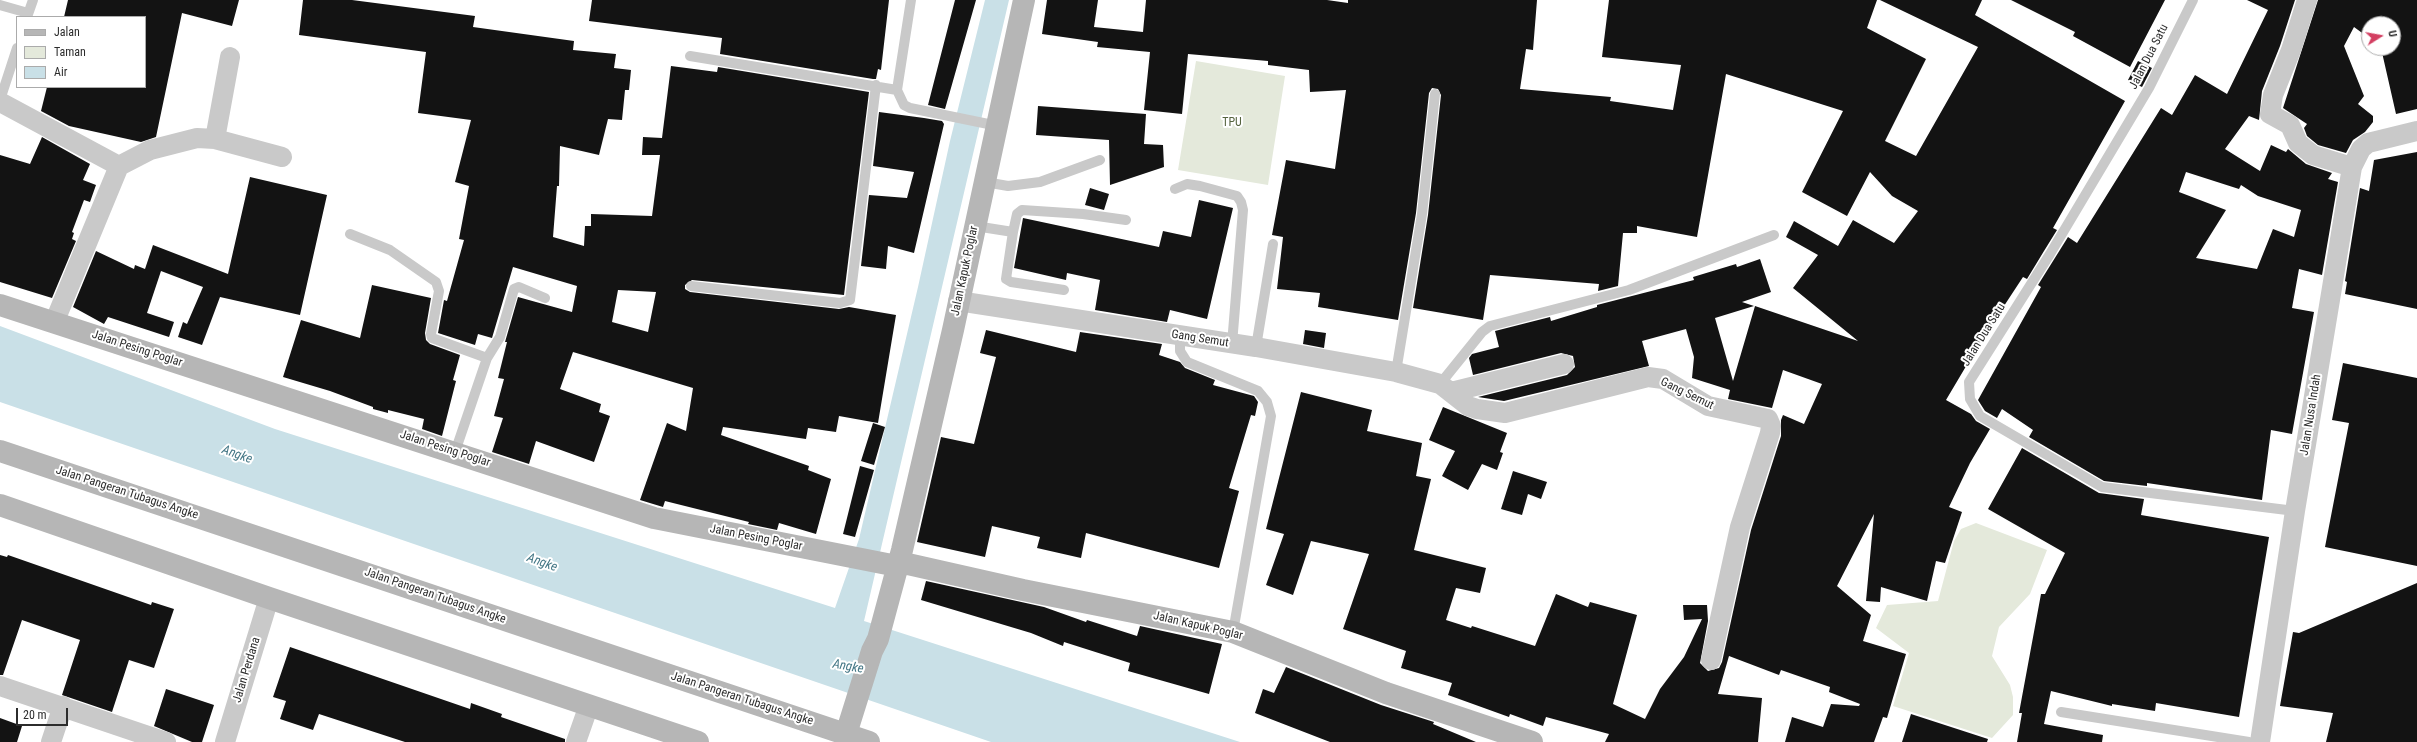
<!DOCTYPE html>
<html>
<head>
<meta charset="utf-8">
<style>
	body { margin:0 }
	#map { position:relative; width:2417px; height:742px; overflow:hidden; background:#fff; font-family:"Roboto Condensed",sans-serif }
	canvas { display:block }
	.legend { position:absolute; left:16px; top:16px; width:130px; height:72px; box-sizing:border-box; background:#fff; border:1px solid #ababab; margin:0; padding:5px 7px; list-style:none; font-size:12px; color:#2c2c2c }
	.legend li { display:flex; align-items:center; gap:8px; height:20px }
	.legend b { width:20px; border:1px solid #ababab }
	.north { position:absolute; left:2361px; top:16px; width:40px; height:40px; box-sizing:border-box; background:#fff; border:1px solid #ababab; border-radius:50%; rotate:79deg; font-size:11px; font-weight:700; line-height:16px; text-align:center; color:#2c2c2c }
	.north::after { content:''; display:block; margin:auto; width:14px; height:18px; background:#d33f62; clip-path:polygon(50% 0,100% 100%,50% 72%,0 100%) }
	.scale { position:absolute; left:16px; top:708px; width:52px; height:18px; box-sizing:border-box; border:2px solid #2c2c2c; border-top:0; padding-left:5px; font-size:12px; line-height:14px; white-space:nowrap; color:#2c2c2c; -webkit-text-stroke:3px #fff; paint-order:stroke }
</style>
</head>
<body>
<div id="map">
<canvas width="2417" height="742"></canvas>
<ul class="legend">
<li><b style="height:5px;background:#b6b6b6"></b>Jalan</li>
<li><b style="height:11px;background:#e4e9db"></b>Taman</li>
<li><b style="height:11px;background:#c9e0e7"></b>Air</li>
</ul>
<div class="north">U</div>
<div class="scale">20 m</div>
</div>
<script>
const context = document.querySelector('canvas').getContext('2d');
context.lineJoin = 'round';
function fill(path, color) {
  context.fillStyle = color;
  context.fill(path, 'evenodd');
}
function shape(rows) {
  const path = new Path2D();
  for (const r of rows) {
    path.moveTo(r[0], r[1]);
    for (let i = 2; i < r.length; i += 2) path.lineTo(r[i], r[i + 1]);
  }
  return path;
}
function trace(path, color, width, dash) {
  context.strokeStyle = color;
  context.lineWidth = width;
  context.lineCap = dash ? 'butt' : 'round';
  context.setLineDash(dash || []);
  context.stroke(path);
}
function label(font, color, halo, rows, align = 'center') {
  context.font = font + ' "Roboto Condensed",sans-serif';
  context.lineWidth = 4;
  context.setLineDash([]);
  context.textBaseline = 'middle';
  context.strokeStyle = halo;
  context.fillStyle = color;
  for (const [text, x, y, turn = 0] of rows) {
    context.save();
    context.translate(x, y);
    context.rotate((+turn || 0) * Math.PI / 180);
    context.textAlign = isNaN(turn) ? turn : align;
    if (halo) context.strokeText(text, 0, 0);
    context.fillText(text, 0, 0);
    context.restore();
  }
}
fill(shape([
	[1196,61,1285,76,1268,185,1178,170],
	[1976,523,2047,550,2030,594,1999,627,1992,656,2010,685,2013,697,2013,715,1992,738,1893,706,1909,653,1876,628,1887,605,1938,601,1954,541,1961,529]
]), '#e4e9db');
fill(shape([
	[985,0,1009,0,864,621,1240,742,991,742,0,402,0,326,275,429,835,608,859,539,918,287,950,141]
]), '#c9e0e7');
fill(shape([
	[68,0,239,0,232,26,182,13,156,137,141,142,69,126,41,111,47,87,145,87,145,17,64,17],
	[303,0,352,0,475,16,473,27,574,41,573,50,616,54,614,68,631,70,629,90,625,90,622,120,608,119,599,155,560,146,559,186,557,186,553,237,584,246,585,226,591,226,591,214,652,216,660,155,642,155,643,137,662,138,671,66,717,72,718,67,869,92,844,295,692,280,685,285,685,289,690,292,839,309,849,307,896,315,878,423,839,416,836,432,808,428,806,439,723,427,721,435,809,466,808,470,831,479,816,534,779,523,777,530,748,524,749,522,665,501,663,507,640,500,667,423,686,431,693,388,573,352,560,389,601,404,599,412,610,416,594,462,536,441,529,464,492,452,503,418,494,416,504,379,498,378,507,342,505,342,518,297,572,312,577,286,513,267,492,338,478,334,475,345,438,333,444,300,447,301,464,240,459,239,469,186,455,182,471,120,418,113,426,52,299,35],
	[618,290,656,292,648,332,612,322],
	[592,0,889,0,881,70,878,69,876,79,873,79,720,54,722,38,589,21],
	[955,0,976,0,945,109,928,105],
	[1047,0,1098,0,1094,27,1143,32,1146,0,1327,0,1348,3,1348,0,1537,0,1533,50,1526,49,1520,89,1611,97,1610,101,1673,110,1681,65,1602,57,1609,0,1877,0,1867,28,1926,59,1885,141,1916,156,1978,47,1880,0,1982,0,1975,15,2125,101,2053,228,2057,230,2044,251,2027,279,2023,277,1981,341,1946,400,1971,414,1976,421,1990,429,1970,463,1949,507,1962,512,1945,563,1936,561,1927,601,1881,587,1880,602,1866,601,1874,514,1837,586,1871,615,1863,641,1906,654,1887,718,1883,717,1874,742,1785,742,1792,717,1823,727,1831,704,1859,706,1860,704,1829,692,1830,687,1781,670,1779,675,1729,656,1718,694,1762,698,1758,742,1605,742,1609,734,1546,717,1543,726,1510,714,1509,717,1448,695,1452,683,1401,668,1406,651,1343,629,1369,554,1311,541,1293,595,1266,585,1284,534,1266,529,1301,392,1372,410,1367,431,1422,443,1416,476,1431,479,1414,550,1486,568,1480,593,1456,588,1446,620,1471,628,1472,626,1535,646,1556,594,1588,607,1590,602,1637,615,1613,704,1645,719,1660,689,1684,657,1702,619,1684,620,1683,605,1707,605,1708,621,1700,663,1708,671,1719,668,1722,662,1751,530,1781,436,1781,420,1783,415,1804,424,1822,384,1783,370,1772,408,1728,399,1730,390,1692,378,1694,357,1686,329,1642,341,1649,366,1504,401,1478,397,1567,375,1575,367,1573,356,1561,353,1473,375,1469,358,1472,354,1499,347,1495,331,1550,317,1551,321,1597,307,1597,305,1694,280,1693,277,1736,264,1737,267,1760,259,1771,292,1742,302,1754,306,1715,318,1733,381,1755,306,1858,341,1793,288,1818,255,1786,237,1794,221,1838,246,1853,220,1894,243,1918,211,1892,196,1870,172,1847,216,1802,192,1843,111,1726,74,1697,237,1637,226,1637,233,1623,233,1618,286,1598,291,1599,284,1490,275,1483,320,1413,308,1428,215,1441,95,1438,89,1432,88,1429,93,1416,213,1398,320,1318,307,1320,293,1277,289,1283,237,1272,235,1286,160,1335,169,1346,90,1310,92,1309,70,1268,65,1268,61,1188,54,1182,114,1144,110,1150,52,1097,47,1098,42,1042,34],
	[2011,0,2165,0,2130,67,2073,36,2075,32],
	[2247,0,2295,0,2280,46,2262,91,2259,120,2249,116,2225,149,2260,171,2271,145,2286,152,2288,149,2306,164,2332,173,2328,179,2338,182,2322,275,2299,269,2292,308,2314,312,2292,434,2271,430,2262,500,2147,483,2147,486,2104,481,2029,437,2033,430,2002,409,1997,418,1985,411,1978,400,2041,287,2038,285,2068,237,2077,243,2161,108,2172,115,2195,75,2227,94,2268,10],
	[2186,172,2239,189,2241,185,2258,196,2301,210,2294,237,2273,229,2257,269,2196,258,2226,210,2179,192],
	[2318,0,2417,0,2417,109,2396,114,2381,48,2393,48,2393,24,2369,24,2369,38,2354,27,2344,46,2364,96,2358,104,2373,116,2373,122,2365,132,2353,140,2346,153,2318,145,2307,136,2304,128,2307,124,2283,108],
	[2138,61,2152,68,2142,87,2128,80],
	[1038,106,1146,114,1144,144,1163,145,1164,167,1110,185,1109,140,1036,135],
	[879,112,924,118,942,121,944,124,914,253,888,246,886,269,861,266,869,195,907,198,914,172,873,166],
	[42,137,90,164,83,180,96,185,90,202,84,200,72,232,74,233,72,239,76,241,52,298,0,282,0,155,30,164],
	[2417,152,2417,309,2345,294,2347,282,2345,281,2360,188,2369,191,2374,160],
	[250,177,327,195,300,315,220,297,202,345,178,337,183,322,187,324,203,287,161,271,147,313,174,322,169,337,108,317,104,324,73,307,96,251,134,269,135,265,145,269,153,245,228,274],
	[1090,188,1109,194,1104,210,1085,205],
	[1199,200,1233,208,1207,319,1170,310,1167,322,1095,310,1100,280,1067,273,1066,280,1014,268,1023,218,1159,247,1163,231,1191,237],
	[372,285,431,298,425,333,426,340,430,344,460,355,453,380,456,381,442,436,422,429,424,419,388,410,388,413,373,409,373,407,330,391,283,377,301,320,360,338],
	[986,330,1076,352,1080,332,1162,344,1159,355,1180,362,1185,368,1215,380,1213,385,1254,396,1258,402,1255,416,1251,415,1229,488,1239,491,1219,568,1086,533,1081,558,1037,548,1040,537,992,526,985,557,917,542,941,437,974,444,996,357,980,353],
	[1305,330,1326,333,1324,348,1303,344],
	[2343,363,2417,378,2417,566,2325,547,2349,423,2332,420],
	[1443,407,1507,433,1500,452,1503,453,1497,470,1482,464,1468,490,1442,476,1455,451,1429,440],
	[873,423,885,427,874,465,861,461],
	[2022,448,2099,493,2144,499,2141,515,2269,537,2239,717,2156,703,2155,711,2112,704,2112,706,2051,691,2044,724,2103,735,2102,742,2017,742,2022,713,2019,713,2041,594,2045,594,2065,553,1988,509],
	[860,466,874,470,855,537,843,534],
	[1513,471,1547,482,1541,499,1528,494,1522,515,1501,509],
	[0,555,7,557,8,555,151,605,152,602,174,609,154,668,129,660,112,712,62,695,80,640,22,620,3,675,0,675],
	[926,581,1044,607,1086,622,1087,620,1137,636,1140,626,1222,644,1209,694,1128,671,1130,663,1064,642,1063,646,1031,633,921,600],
	[2417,583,2417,742,2326,742,2333,713,2280,706,2293,632,2299,633],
	[290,647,470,709,471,703,502,714,501,717,565,739,565,742,405,742,319,714,313,730,280,719,286,701,273,697],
	[1286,667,1381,705,1434,722,1433,724,1476,742,1330,742,1255,713,1263,689,1274,693],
	[166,689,214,705,202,742,192,742,154,726],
	[1911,714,1988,739,1987,742,1902,742],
	[0,718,22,726,17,742,0,742]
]), '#131313');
trace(shape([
	[2193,0,2149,88,2050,254,1969,382,1970,399,1980,416,2102,487,2295,511],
	[0,5,28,13],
	[27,17,33,0],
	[690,56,897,90,904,105,910,108,998,126],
	[897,90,911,0],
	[0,100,17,48],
	[985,182,1008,186,1040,182,1100,160],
	[1175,189,1187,184,1200,186,1237,196,1241,202,1243,210,1232,344],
	[975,226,1013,232,1006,279,1011,282,1064,290],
	[1013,232,1017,214,1022,210,1083,214,1126,220],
	[350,234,390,250,436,282,439,291,431,334,432,338,487,358,455,452],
	[691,286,840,303,850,300,876,85],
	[1180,336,1180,351,1187,362,1258,391,1267,402,1271,416,1233,632],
	[1256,347,1273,244],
	[487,358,500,337,514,289,519,287,545,298],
	[1396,372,1422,214,1435,94],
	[1440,384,1482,332,1490,326,1629,290,1774,235],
	[2061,712,2249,742]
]), '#c9c9c9', 10);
trace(shape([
	[2307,0,2291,50,2273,95,2270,114,2290,125,2298,143,2313,155,2352,167],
	[0,102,119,166,54,323],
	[215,139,230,57],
	[119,166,150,150,197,138,215,139,282,157],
	[958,301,1256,347,1396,372,1440,384,1468,406,1477,409,1505,413,1648,377,1663,379,1708,406,1768,419,1771,426,1770,433,1740,527,1711,660],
	[1451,392,1564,364],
	[0,686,166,742],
	[51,742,63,706],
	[225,742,269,598],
	[576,742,589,705],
	[2260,742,2295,511,2352,167,2361,149,2368,143,2417,131]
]), '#c9c9c9', 20);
trace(shape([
	[0,305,654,518,897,566],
	[0,451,869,742],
	[0,505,269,598,698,742],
	[899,562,1023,590,1233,632,1386,693,1532,742],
	[846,734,872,651,878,639,902,550,953,330,1024,0]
]), '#b6b6b6', 22);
label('12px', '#2c2c2c', '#fff', [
	["Jalan Dua Satu",2149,57,-63],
	["Jalan Kapuk Poglar",965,271,-78],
	["Jalan Dua Satu",1984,335,-58],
	["Gang Semut",1200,339,9],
	["Jalan Pesing Poglar",137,349,18],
	["Gang Semut",1687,394,26],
	["Jalan Nusa Indah",2311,415,-81],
	["Jalan Pesing Poglar",445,449,18],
	["Jalan Pangeran Tubagus Angke",127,493,18],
	["Jalan Pesing Poglar",756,538,11],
	["Jalan Pangeran Tubagus Angke",435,596,19],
	["Jalan Kapuk Poglar",1198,626,13],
	["Jalan Perdana",247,670,-73],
	["Jalan Pangeran Tubagus Angke",742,699,18]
]);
label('12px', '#55633f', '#fff', [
	["TPU",1232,123]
]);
label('italic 13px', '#437685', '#fff', [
	["Angke",237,455,20],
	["Angke",542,563,20],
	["Angke",848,667,10]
]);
</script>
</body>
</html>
